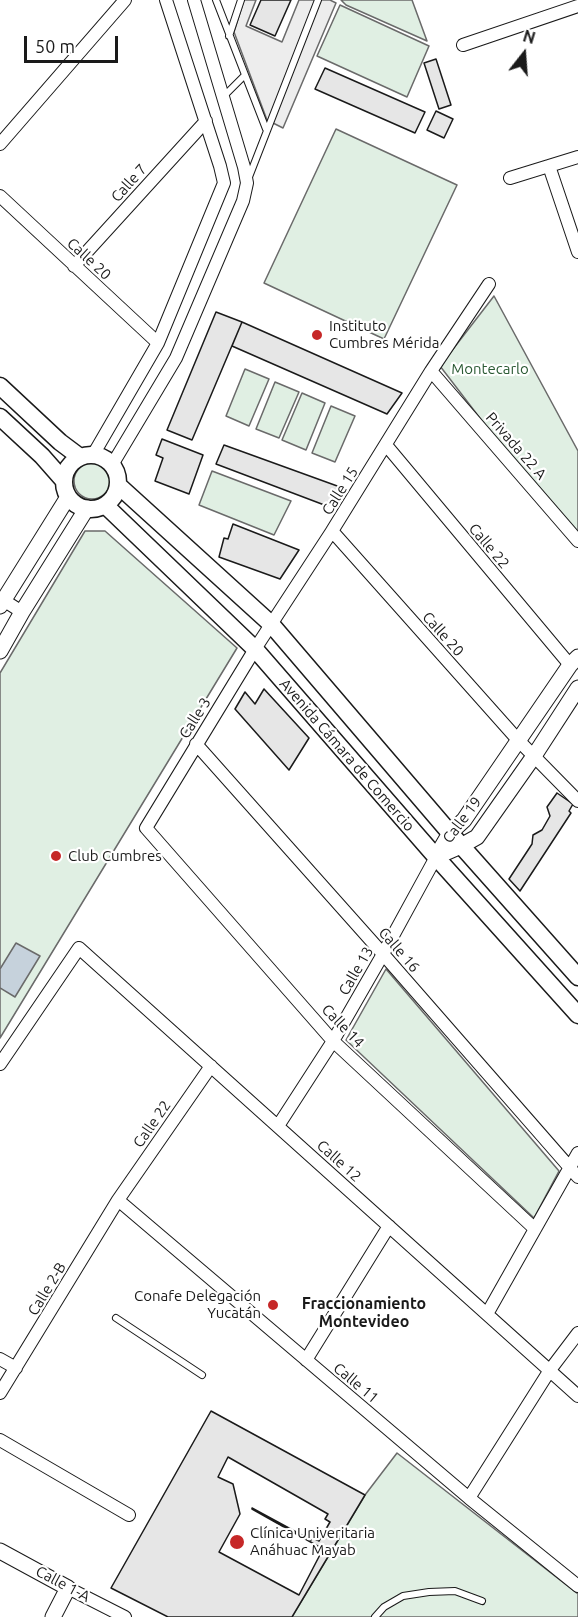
<!DOCTYPE html>
<html>
<head>
<meta charset="utf-8">
<style>
	body { margin:0 }
	#map { position:relative; width:578px; height:1617px; overflow:hidden; background:#fff; font-family:Ubuntu,sans-serif }
	canvas { display:block }
	.north { position:absolute; left:494px; top:24px; width:60px; height:60px; -webkit-text-stroke:4px #fff; paint-order:stroke; rotate:17deg; font-size:16px; font-weight:700; line-height:24px; text-align:center; color:#1a1a1a }
	.north::after { content:''; display:block; margin:auto; width:21px; height:27px; background:#1a1a1a; clip-path:polygon(50% 0,100% 100%,50% 72%,0 100%) }
	.scale { position:absolute; left:24px; top:36px; width:94px; height:27px; box-sizing:border-box; border:3px solid #1a1a1a; border-top:0; padding-left:8px; font-size:18px; line-height:21px; white-space:nowrap; color:#1a1a1a; -webkit-text-stroke:4px #fff; paint-order:stroke }
</style>
</head>
<body>
<div id="map">
<canvas width="578" height="1617"></canvas>
<div class="north">N</div>
<div class="scale">50 m</div>
</div>
<script>
const context = document.querySelector('canvas').getContext('2d');
context.lineJoin = 'round';
function fill(path, color) {
  context.fillStyle = color;
  context.fill(path, 'evenodd');
}
function shape(rows) {
  const path = new Path2D();
  for (const r of rows) {
    if (r.length === 3) {
      path.moveTo(r[0] + r[2], r[1]);
      path.arc(r[0], r[1], r[2], 0, 2 * Math.PI);
      continue;
    }
    path.moveTo(r[0], r[1]);
    for (let i = 2; i < r.length; i += 2) path.lineTo(r[i], r[i + 1]);
  }
  return path;
}
function trace(path, color, width, dash) {
  context.strokeStyle = color;
  context.lineWidth = width;
  context.lineCap = dash ? 'butt' : 'round';
  context.setLineDash(dash || []);
  context.stroke(path);
}
function label(font, color, halo, rows, align = 'center') {
  context.font = font + ' Ubuntu,sans-serif';
  context.lineWidth = 4.5;
  context.setLineDash([]);
  context.textBaseline = 'middle';
  context.strokeStyle = halo;
  context.fillStyle = color;
  for (const [text, x, y, turn = 0] of rows) {
    context.save();
    context.translate(x, y);
    context.rotate((+turn || 0) * Math.PI / 180);
    context.textAlign = isNaN(turn) ? turn : align;
    if (halo) context.strokeText(text, 0, 0);
    context.fillText(text, 0, 0);
    context.restore();
  }
}
const green = shape([
	[341,0,412,0,427,41,346,5,341,0],
	[340,5,429,46,407,97,317,56,340,5],
	[336,129,457,185,384,339,264,283,336,129],
	[494,296,578,451,578,546,440,366,494,296],
	[245,369,269,379,249,426,226,416,245,369],
	[275,382,299,392,279,438,256,429,275,382],
	[302,393,325,403,306,450,282,440,302,393],
	[331,406,355,416,335,462,312,453,331,406],
	[92,481,18],
	[212,471,291,501,274,535,199,505,212,471],
	[85,531,105,531,237,648,0,1038,0,673,85,531],
	[386,969,559,1171,534,1218,346,1040,386,969],
	[397,1453,578,1594,578,1617,292,1617,365,1495,397,1453]
]);
fill(green, '#e0efe3');
trace(green, '#6a6a6a', 1.5);
const parking = shape([
	[244,0,256,0,246,26,282,42,299,0,330,0,336,3,283,128,267,120,234,32,244,0]
]);
fill(parking, '#ededed');
trace(parking, '#6a6a6a', 1.5);
const water = shape([
	[16,943,40,956,15,997,0,988,0,969,16,943]
]);
fill(water, '#c6d2dc');
trace(water, '#6a6a6a', 1.5);
const building = shape([
	[261,0,291,0,275,36,250,25,261,0],
	[436,59,451,105,439,109,424,63,436,59],
	[325,68,425,112,415,133,315,89,325,68],
	[436,111,453,119,444,138,427,130,436,111],
	[216,312,242,322,192,440,167,430,216,312],
	[242,322,402,393,387,414,232,346,242,322],
	[162,439,203,455,189,494,155,481,163,458,156,455,162,439],
	[224,445,340,487,327,506,216,464,224,445],
	[233,524,299,550,280,579,219,557,224,538,228,539,233,524],
	[264,689,309,738,289,770,235,709,245,692,255,704,264,689],
	[557,793,573,804,569,811,571,813,520,891,509,879,532,844,533,835,542,830,550,816,547,807,557,793],
	[211,1411,365,1495,292,1617,168,1617,111,1588,211,1411],
	[228,1457,328,1514,325,1519,330,1522,319,1541,313,1538,311,1540,252,1508,252,1509,323,1549,299,1595,219,1552,240,1514,233,1484,218,1477,228,1457]
]);
fill(building, '#e6e6e6');
trace(building, '#1a1a1a', 1.5);
const service = shape([
	[216,0,266,129],
	[229,36,241,0],
	[224,96,245,75],
	[249,177,318,0],
	[116,1318,202,1375],
	[375,1617,384,1607,403,1596,429,1592,455,1591,482,1601]
]);
const minor = shape([
	[463,45,578,6],
	[0,144,125,0],
	[549,166,578,252],
	[510,178,578,157],
	[0,196,158,343],
	[74,266,206,121],
	[489,284,431,371,332,531,255,649,146,828,333,1041,535,1229],
	[431,371,578,541],
	[386,445,570,665],
	[93,455,158,343,224,183,220,166,166,0],
	[112,465,176,358,243,201,247,183,244,167,194,0],
	[332,531,518,740,578,801],
	[0,598,22,612],
	[196,744,383,954,578,1177],
	[0,1064,79,948,578,1396],
	[278,1126,333,1041,383,954,436,857],
	[118,1200,469,1498,578,1586],
	[487,1314,578,1153],
	[0,1359,16,1368],
	[306,1360,389,1226],
	[0,1393,118,1200,211,1066],
	[0,1440,129,1515],
	[469,1498,550,1370,578,1333],
	[68,1588,125,1617]
]);
const tertiary = shape([
	[0,606,68,497],
	[0,651,22,612,87,508],
	[436,857,450,833,464,820,570,665,578,657],
	[436,857,461,846,477,837,534,756,578,688],
	[0,1551,68,1588,53,1617]
]);
const secondary = shape([
	[0,386,60,442,80,457],
	[0,417,42,456,64,481],
	[91,482,27],
	[118,485,271,624,450,833,578,977],
	[105,505,255,649,436,857,578,1015]
]);
trace(service, '#1a1a1a', 8);
trace(minor, '#1a1a1a', 14);
trace(tertiary, '#1a1a1a', 17);
trace(secondary, '#1a1a1a', 19);
trace(service, '#fff', 6);
trace(minor, '#fff', 12);
trace(tertiary, '#fff', 15);
trace(secondary, '#fff', 16);
for (const [x, y, r, color] of [
	[317,335,6,"#c62828"],
	[56,856,6,"#c62828"],
	[273,1305,6,"#c62828"],
	[237,1542,8,"#c62828"]
]) {
  const dot = new Path2D();
  dot.arc(x, y, r, 0, 2 * Math.PI);
  context.fillStyle = color;
  context.fill(dot);
  trace(dot, '#fff', 2);
}
label('15px', '#1a1a1a', '#fff', [
	["Calle 7",129,183,-48],
	["Calle 20",89,259,43],
	["Privada 22 A",516,446,49],
	["Calle 15",340,491,-58],
	["Calle 22",489,546,50],
	["Calle 20",443,634,48],
	["Calle 3",195,718,-58],
	["Avenida Cámara de Comercio",347,755,49],
	["Calle 19",462,820,-53],
	["Calle 16",399,950,49],
	["Calle 13",356,971,-60],
	["Calle 14",343,1026,46],
	["Calle 22",152,1124,-55],
	["Calle 12",339,1161,42],
	["Calle 2-B",47,1289,-59],
	["Calle 11",356,1383,40],
	["Calle 1-A",63,1584,28]
]);
label('15px', '#1a1a1a', '#fff', [
	["Instituto",329,326],
	["Cumbres Mérida",329,343],
	["Club Cumbres",68,856],
	["Conafe Delegación",261,1296,"right"],
	["Yucatán",261,1313,"right"],
	["Clínica Univeritaria",250,1533],
	["Anáhuac Mayab",250,1550]
], 'left');
label('15px', '#2b5a34', '#fff', [
	["Montecarlo",490,369]
]);
label('bold 16px', '#1a1a1a', '#fff', [
	["Fraccionamiento",364,1304],
	["Montevideo",364,1322]
]);
</script>
</body>
</html>
